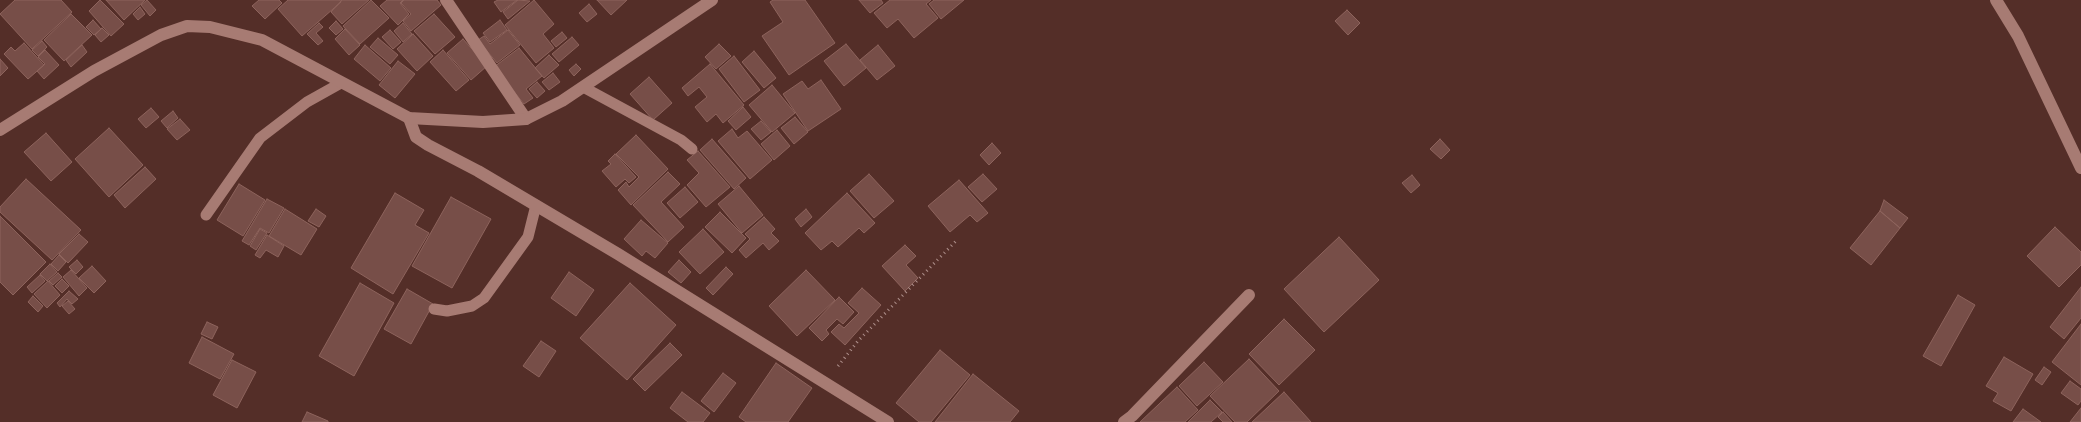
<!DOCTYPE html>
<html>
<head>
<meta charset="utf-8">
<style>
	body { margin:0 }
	canvas { display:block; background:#542e28 }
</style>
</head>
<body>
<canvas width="2081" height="422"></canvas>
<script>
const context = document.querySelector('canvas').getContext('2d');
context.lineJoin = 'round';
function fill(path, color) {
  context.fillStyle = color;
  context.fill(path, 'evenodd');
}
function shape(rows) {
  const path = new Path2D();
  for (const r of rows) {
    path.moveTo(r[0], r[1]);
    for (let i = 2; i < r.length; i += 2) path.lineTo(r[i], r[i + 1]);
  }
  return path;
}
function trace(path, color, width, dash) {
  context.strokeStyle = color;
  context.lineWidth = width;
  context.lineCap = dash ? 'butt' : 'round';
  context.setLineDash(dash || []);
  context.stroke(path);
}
const building = shape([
	[15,0,61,0,72,12,32,49,0,14,15,0],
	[100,0,124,24,111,36,89,11,100,0],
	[106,0,145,0,124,20,106,0],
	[147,0,156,10,150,16,141,5,147,0],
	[259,0,279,0,282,3,265,19,252,6,259,0],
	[288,0,340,0,341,2,302,36,278,9,288,0],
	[342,0,369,0,342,24,331,12,342,0],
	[371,0,389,18,360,44,343,26,371,0],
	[387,0,403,0,400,3,409,14,398,25,380,6,387,0],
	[404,0,437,0,441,5,411,31,403,21,411,14,401,3,404,0],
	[498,0,517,0,501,12,494,2,498,0],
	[518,0,530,1,508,19,503,12,518,0],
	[534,0,554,24,543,34,554,48,536,63,505,25,534,0],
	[597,0,627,0,611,15,597,0],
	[773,0,805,0,835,43,789,75,762,36,783,22,770,2,773,0],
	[859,0,881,0,883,3,870,13,859,0],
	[890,0,931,0,926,4,938,18,914,38,898,19,887,28,874,13,890,0],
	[934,0,964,0,941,19,929,4,934,0],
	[589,4,597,14,587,22,579,13,589,4],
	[140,7,145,14,138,20,133,14,140,7],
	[1347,10,1360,23,1348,35,1335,21,1347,10],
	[71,14,92,35,64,61,44,40,71,14],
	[434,14,455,37,435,54,414,31,434,14],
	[93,20,101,29,94,35,86,27,93,20],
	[500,20,507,30,490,42,483,33,500,20],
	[336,21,343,29,336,35,329,28,336,21],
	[319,23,323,27,316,33,323,41,318,45,307,34,319,23],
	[403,23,412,34,403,42,394,31,403,23],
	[102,28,109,35,101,42,95,35,102,28],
	[345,29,360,45,349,55,335,39,345,29],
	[390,30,401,42,393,49,382,37,390,30],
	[508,30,520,45,497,63,478,40,484,36,490,44,508,30],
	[562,32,567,38,556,47,551,41,562,32],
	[413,34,433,56,417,71,397,49,413,34],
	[572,37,579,45,559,62,552,54,572,37],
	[378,38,398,55,390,64,370,47,378,38],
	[463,39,487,66,471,80,447,53,463,39],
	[42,41,47,47,38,56,32,50,42,41],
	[24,43,44,65,28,79,4,54,11,47,15,51,24,43],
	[719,44,731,56,716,69,705,57,719,44],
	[846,44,866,68,844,86,824,61,846,44],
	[82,45,87,52,71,67,66,60,82,45],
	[365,45,391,68,380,81,354,59,365,45],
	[878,45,895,66,877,80,860,60,878,45],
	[519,48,542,76,526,89,533,98,524,104,494,67,519,48],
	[45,50,59,65,44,79,37,71,45,64,38,57,45,50],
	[443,50,469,80,456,91,430,62,443,50],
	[754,51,776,78,764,88,742,62,754,51],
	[549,55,559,65,544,78,535,68,549,55],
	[734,56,760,90,744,102,719,69,734,56],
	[0,59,8,68,0,76,0,59],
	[398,61,415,74,395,98,379,85,398,61],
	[576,64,581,69,574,76,569,70,576,64],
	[710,64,744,105,723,123,716,114,707,122,695,107,707,97,699,87,688,96,682,88,710,64],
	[553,73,560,82,549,90,542,82,553,73],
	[649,77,672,103,653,120,630,94,649,77],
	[821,80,841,109,808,131,783,94,802,81,808,89,821,80],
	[537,82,545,91,537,98,529,89,537,82],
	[772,85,795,113,772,132,749,105,772,85],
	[743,107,751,117,736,130,728,121,743,107],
	[151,108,159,117,146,128,138,119,151,108],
	[173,111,178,118,167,128,161,121,173,111],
	[795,117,808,132,794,144,781,128,795,117],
	[180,119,190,130,177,140,167,129,180,119],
	[761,121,771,132,761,140,751,129,761,121],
	[109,128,143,165,109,197,75,159,109,128],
	[732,129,738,138,747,131,772,160,750,179,718,141,732,129],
	[777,130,790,146,774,160,761,144,777,130],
	[46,133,72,162,51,181,24,152,46,133],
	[636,135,668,169,631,205,618,190,626,182,629,187,639,177,616,154,636,135],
	[712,139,746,178,734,189,700,150,712,139],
	[1440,139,1450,150,1441,159,1430,149,1440,139],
	[992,143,1001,153,989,165,980,155,992,143],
	[698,151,730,187,706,207,687,185,699,173,687,160,698,151],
	[615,154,636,177,629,183,625,179,616,187,602,171,611,164,608,161,615,154],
	[145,167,156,179,125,208,114,195,145,167],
	[668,172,680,184,661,202,684,227,668,242,633,205,668,172],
	[869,174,894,201,874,218,850,191,869,174],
	[983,174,997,189,982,202,968,187,983,174],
	[1412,175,1420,185,1411,193,1402,183,1412,175],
	[26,179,81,230,52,260,0,212,0,207,26,179],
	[959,180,988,213,977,222,970,215,950,232,928,206,959,180],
	[239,184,265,200,243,236,217,220,239,184],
	[739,186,763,215,742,233,718,204,739,186],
	[685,187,698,202,680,218,667,203,685,187],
	[395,193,424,210,415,225,429,233,393,294,351,268,395,193],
	[847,193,875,223,864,233,859,228,838,247,832,241,821,250,805,233,847,193],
	[451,197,491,219,452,288,412,266,451,197],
	[267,199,284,208,269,233,260,228,249,245,242,241,267,199],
	[1884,200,1908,218,1900,228,1880,211,1884,200],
	[285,209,317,229,301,255,269,236,285,209],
	[316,209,326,216,319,227,308,221,316,209],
	[806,209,812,217,801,227,795,219,806,209],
	[1880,211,1900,228,1871,265,1850,248,1880,211],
	[720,212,746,238,732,253,705,227,720,212],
	[0,216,46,262,13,295,0,282,0,216],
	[764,217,775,229,771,233,779,241,769,250,763,243,746,258,739,250,750,239,745,234,764,217],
	[641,220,668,243,655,258,646,251,642,256,624,239,641,220],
	[2055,227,2081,252,2081,265,2059,287,2027,256,2055,227],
	[260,229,267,233,256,250,250,246,260,229],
	[703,229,724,252,700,274,679,252,703,229],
	[79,234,88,242,68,263,59,254,79,234],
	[267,235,284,246,278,257,266,250,260,258,255,255,267,235],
	[1339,237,1379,280,1324,332,1284,289,1339,237],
	[905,245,916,256,906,265,918,278,905,291,882,266,905,245],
	[59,255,66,262,58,271,51,264,59,255],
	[77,260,83,267,76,274,69,267,77,260],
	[679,260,691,272,681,283,668,272,679,260],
	[50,264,57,272,47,281,40,274,50,264],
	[92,266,106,281,94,293,79,278,92,266],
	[726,267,733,274,713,295,706,288,726,267],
	[71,270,87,288,79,296,63,277,71,270],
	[806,270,835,300,797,336,769,306,806,270],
	[569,272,594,290,576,316,551,298,569,272],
	[58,273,62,277,53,285,49,281,58,273],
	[40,275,45,281,32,293,27,287,40,275],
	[62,279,69,286,62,293,55,286,62,279],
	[48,281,60,295,47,308,34,294,48,281],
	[360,283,394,303,354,376,319,356,360,283],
	[630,283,676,325,627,380,580,338,630,283],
	[2081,287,2081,318,2064,339,2050,327,2081,287],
	[862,288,881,305,845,345,831,332,839,324,844,328,859,313,848,303,862,288],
	[407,289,433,304,411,344,384,329,407,289],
	[69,291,78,299,72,304,67,299,60,307,57,303,69,291],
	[1958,295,1975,305,1941,366,1923,356,1958,295],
	[33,296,43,306,38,312,28,302,33,296],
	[839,297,854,312,843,324,837,319,826,330,829,334,822,341,809,328,839,297],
	[68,301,75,309,69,314,62,306,68,301],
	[1284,319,1315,350,1279,385,1249,354,1284,319],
	[207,322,218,327,212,339,201,334,207,322],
	[2081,324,2081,385,2052,362,2081,324],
	[202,337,234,354,220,379,189,363,202,337],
	[541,341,556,351,539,377,523,366,541,341],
	[670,343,682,355,645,391,633,379,670,343],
	[940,350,970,375,931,422,919,422,896,403,940,350],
	[2004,357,2033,374,2011,411,1993,401,1998,393,1986,386,2004,357],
	[1249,359,1279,391,1247,422,1235,422,1210,396,1249,359],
	[232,360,256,372,237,408,213,395,232,360],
	[1204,362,1223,382,1197,406,1179,386,1204,362],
	[776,363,812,388,788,422,746,422,739,417,776,363],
	[2044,367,2051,372,2042,385,2035,380,2044,367],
	[723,373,736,383,714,412,701,401,723,373],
	[973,374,1019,411,1010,422,935,422,973,374],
	[2070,381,2081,389,2081,401,2078,405,2061,393,2070,381],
	[1177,387,1198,410,1185,422,1140,422,1177,387],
	[682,392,710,413,703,422,688,422,670,408,682,392],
	[1284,392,1311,422,1252,422,1284,392],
	[1210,400,1222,412,1211,422,1188,422,1210,400],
	[2081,408,2081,422,2070,422,2081,408],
	[2023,409,2041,422,2013,422,2023,409],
	[307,412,328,421,328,422,302,422,307,412],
	[1223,412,1232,422,1223,422,1218,417,1223,412]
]);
fill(building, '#774e48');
trace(building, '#8d635c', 1);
trace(shape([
	[838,366,858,341,956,241]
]), '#af908c', 3, [1, 4]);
trace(shape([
	[583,87,681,140,692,149],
	[206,215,260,138,307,102,341,83],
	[434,309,447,311,472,306,484,298,528,237,536,205]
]), '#a77b73', 11);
trace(shape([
	[446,0,526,119],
	[409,118,416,137,428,145,478,171,618,254,888,422],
	[1124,422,1132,416,1249,295]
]), '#a77b73', 12);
trace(shape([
	[1996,0,2018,36,2081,168],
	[0,130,94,71,161,35,187,26,210,27,262,40,409,118,483,122,526,119,562,101,712,0]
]), '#a77b73', 12);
</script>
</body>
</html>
